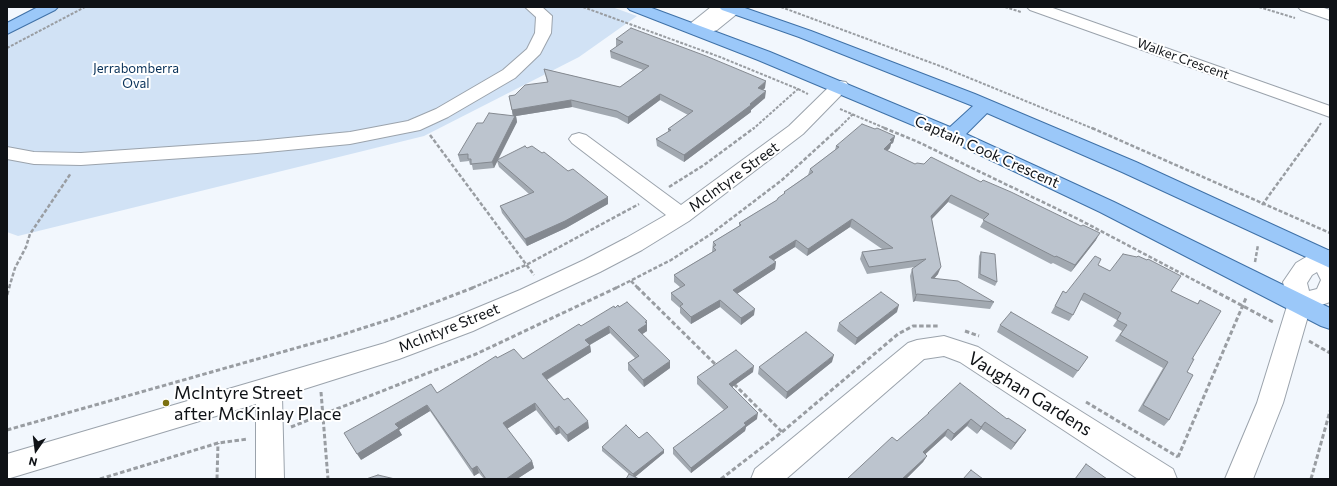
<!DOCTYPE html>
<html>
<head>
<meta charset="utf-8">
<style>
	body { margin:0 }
	#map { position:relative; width:1337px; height:486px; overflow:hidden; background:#f2f7fd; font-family:Commissioner,sans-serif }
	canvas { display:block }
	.frame { position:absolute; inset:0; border:8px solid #0f1216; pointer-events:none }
	.north { position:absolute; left:16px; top:430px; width:40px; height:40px; -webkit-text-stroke:3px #fff; paint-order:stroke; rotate:194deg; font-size:11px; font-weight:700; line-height:16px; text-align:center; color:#0f1216 }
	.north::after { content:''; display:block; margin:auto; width:14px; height:18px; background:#0f1216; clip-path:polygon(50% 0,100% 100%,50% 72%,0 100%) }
</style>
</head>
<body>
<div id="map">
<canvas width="1337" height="486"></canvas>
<div class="frame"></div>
<div class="north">N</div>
</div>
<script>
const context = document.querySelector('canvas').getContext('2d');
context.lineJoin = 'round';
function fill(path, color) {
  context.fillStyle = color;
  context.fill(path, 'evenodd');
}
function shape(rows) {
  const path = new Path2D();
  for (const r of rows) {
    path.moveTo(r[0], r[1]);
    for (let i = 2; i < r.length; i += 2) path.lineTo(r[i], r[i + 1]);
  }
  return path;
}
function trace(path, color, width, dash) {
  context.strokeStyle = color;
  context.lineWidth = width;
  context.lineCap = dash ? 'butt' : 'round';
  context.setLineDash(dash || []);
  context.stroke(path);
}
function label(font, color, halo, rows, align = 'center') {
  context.font = font + ' Commissioner,sans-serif';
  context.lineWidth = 4;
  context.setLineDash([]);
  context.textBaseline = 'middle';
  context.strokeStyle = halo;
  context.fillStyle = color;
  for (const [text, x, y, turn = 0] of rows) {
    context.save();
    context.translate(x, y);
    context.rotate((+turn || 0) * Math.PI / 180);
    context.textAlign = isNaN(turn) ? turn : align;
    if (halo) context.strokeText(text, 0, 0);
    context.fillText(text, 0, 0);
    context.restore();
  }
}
fill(shape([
	[58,7,612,7,637,16,579,57,424,136,18,236,7,232,7,33]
]), '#d1e2f5');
const minor = shape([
	[525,7,542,7,552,16,551,33,540,54,515,78,448,117,420,130,350,144,257,153,81,165,34,164,7,159,7,147,34,152,81,153,257,141,350,132,408,121,436,109,503,70,527,49,535,33,536,17,525,7],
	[711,7,737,7,738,13,717,30,699,36,693,34,691,31,691,23,711,7],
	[1027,7,1050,7,1330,106,1330,117,1030,10,1027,7],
	[1298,7,1321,7,1330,10,1330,20,1301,10,1298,7],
	[840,81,846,82,849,86,846,90,803,134,689,221,642,250,600,272,473,331,399,359,282,396,284,479,256,479,256,404,7,479,7,454,385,343,455,317,520,290,584,260,626,238,666,215,572,143,569,139,572,135,579,133,586,135,681,205,789,126,834,82,840,81],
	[1324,249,1330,251,1330,302,1310,309,1283,403,1253,479,1225,479,1257,403,1288,303,1283,282,1296,263,1316,251,1324,249],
	[1317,272,1321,280,1317,289,1309,291,1307,283,1312,275,1317,272],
	[944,336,978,347,1173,469,1177,479,1138,479,960,362,944,356,924,359,786,479,751,479,755,469,908,343,917,340,944,336]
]);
const major = shape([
	[38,7,58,7,55,10,7,34,7,23,38,7],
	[627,7,649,7,770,52,950,127,973,106,799,37,722,10,719,7,742,7,811,31,975,94,1136,162,1330,251,1330,268,1122,172,987,113,966,134,1114,202,1330,308,1330,329,1321,326,1100,212,946,139,758,60,630,10,627,7]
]);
trace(minor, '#9ba3ac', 2);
trace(major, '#3f71a7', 2);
trace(shape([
	[583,7,720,57,798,89,753,129],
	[781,7,940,66,1094,129],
	[1005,7,1021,12],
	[1259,7,1295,18],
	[7,48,85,7],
	[798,89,808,94],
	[840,109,887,129],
	[838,129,853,114],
	[1317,129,1321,123]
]), '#999da2', 2, [3, 1.5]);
trace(shape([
	[884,128,916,141,1078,219,1209,288],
	[1092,128,1330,233],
	[430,135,534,275],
	[669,187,704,165,754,128],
	[1262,205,1318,128],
	[1255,262,1258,245],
	[631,281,638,288],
	[9,288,15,268,26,247,30,234,71,173],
	[472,288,526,265,639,204],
	[616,288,671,260,711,234,782,180,839,128]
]), '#999da2', 2.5, [4, 2]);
trace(shape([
	[637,287,717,366],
	[1207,287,1273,322],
	[7,295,9,287],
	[965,331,979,336],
	[1309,341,1330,353],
	[734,384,782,432],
	[321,392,328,479],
	[1086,402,1178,457],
	[291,427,476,354,618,287],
	[7,430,335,337,394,318,475,287],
	[1178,457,1246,298],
	[100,479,218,443,248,439],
	[217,479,218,443],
	[721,479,782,432,898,334,913,326,939,326],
	[1311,479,1330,411]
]), '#999da2', 3, [4.5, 2.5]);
fill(minor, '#fff');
fill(major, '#9bc8f9');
fill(shape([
	[616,39,765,88,763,90,765,98,751,110,751,112,684,162,657,146,656,139,668,132,668,129,688,115,660,100,628,124,617,118,572,107,516,116,517,122,497,160,527,148,542,153,568,171,608,197,608,204,566,228,527,246,502,213,500,206,529,194,499,167,497,161,494,168,473,170,472,165,470,165,469,161,460,162,458,155,483,123,513,116,509,96,515,95,547,82,544,69,620,87,643,70,611,58,610,51,617,46,616,46],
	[875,129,895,136,893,143,891,144,890,148,887,151,915,164,1096,240,1071,272,1053,263,1051,264,980,227,984,220,948,202,932,219,938,274,934,279,994,302,990,309,915,301,913,302,910,276,912,269,915,267,867,274,860,259,862,252,882,249,850,227,807,256,795,247,773,260,776,262,775,269,737,294,754,315,741,325,720,307,691,324,680,313,680,308,671,300,671,293,680,287,674,282,674,275,712,252,713,242,739,226,739,223,777,200,784,194,784,192,808,175,810,169,835,150,836,146],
	[981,252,997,282,995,286,978,278,979,256],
	[1098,265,1110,271,1171,291,1197,304,1200,300,1192,359,1169,420,1164,426,1138,411,1163,368,1115,341,1122,331,1113,326,1117,320,1081,300,1073,315,1069,321,1051,313,1063,291,1066,293],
	[619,307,647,328,647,331,642,334,670,368,644,387,628,370,628,363,635,358,610,333,590,345,591,352,547,380,564,400,589,428,568,442,560,433,556,435,536,410,507,429,532,461,534,468,517,479,484,479,479,473,474,476,430,411,399,430,402,435,361,460,437,393,497,358,523,359,615,308],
	[897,312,855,345,837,331,839,323],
	[1000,325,1088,357,1073,378,997,332],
	[832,362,786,399,758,374,759,367],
	[753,372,732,387,757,419,746,427,745,431,691,473,673,454,673,448,724,410,697,384,697,377],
	[928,413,1007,419,1026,430,1011,450,981,429,977,434,967,426,951,441,945,436,925,454,927,456,923,462,906,479,847,479,897,441,927,416],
	[639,438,664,453,635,477,630,475,602,451,602,447]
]), '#a2a9b1');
fill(shape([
	[766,81,765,88,757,95,758,88],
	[766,91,765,98,751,110,751,112,684,162,684,155,750,104],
	[660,94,660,100,628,124,628,117],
	[571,100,572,107,516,116,517,122,494,168,492,162,513,117,512,110],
	[895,136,893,143,891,144,890,148,882,156,884,149,890,140],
	[951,195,948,202,928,223,931,216],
	[608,197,608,204,566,228,527,246,525,239],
	[852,219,850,227,807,256,808,249],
	[1100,233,1096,240,1071,272,1075,265],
	[796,240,795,247,768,264,769,257],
	[776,262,775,269,732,297,733,290],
	[941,267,938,274,928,285,931,278],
	[917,294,915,301,913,302,916,295],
	[720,300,720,307,691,324,691,317],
	[899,305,897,312,855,345,857,338],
	[755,309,754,315,741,325,741,318],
	[647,321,647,331,638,337,638,330],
	[609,326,610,333,586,347,585,340],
	[590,345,591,352,544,381,542,374],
	[834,355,832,362,786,399,787,392],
	[670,361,670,368,644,387,643,380],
	[754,366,753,372,728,390,729,384],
	[535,403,536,410,505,430,503,423],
	[427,405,430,411,399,430,402,435,361,460,357,454,395,424],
	[758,413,757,419,746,427,745,431,691,473,691,468,744,423],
	[971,419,967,426,951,441,954,434],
	[588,421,589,428,568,442,567,435],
	[985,422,981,429,977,434,981,427],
	[559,426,560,433,556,435,555,429],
	[948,429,945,436,920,459,923,452],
	[1026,430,1021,437,1011,450,1015,443],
	[664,450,664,453,634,478,633,474],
	[927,456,923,462,906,479,902,479],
	[532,461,534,468,517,479,506,479],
	[477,466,479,473,474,476,472,469]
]), '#848990');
const building = shape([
	[631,28,706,56,766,81,758,88,766,91,750,104,751,105,684,155,656,139,671,130,668,129,693,111,660,94,628,117,617,111,571,100,512,110,509,96,515,95,525,85,548,82,544,69,620,87,649,66,610,51,623,42,616,39,631,28],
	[489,113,515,116,492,162,471,164,471,159,468,159,468,154,458,155,477,123,483,123,489,113],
	[862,124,875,129,877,128,895,136,890,140,892,141,884,149,915,164,917,163,924,164,931,157,981,182,983,180,1011,192,1081,226,1083,225,1100,233,1075,265,1056,256,1055,257,983,220,989,214,951,195,931,216,941,267,931,278,958,281,994,302,917,294,916,295,912,269,926,259,869,267,862,252,893,248,852,219,808,249,796,240,769,257,776,262,733,290,755,309,741,318,720,300,691,317,680,306,683,304,671,293,685,285,674,275,716,250,713,247,716,245,713,242,741,225,739,223,777,200,778,198,785,193,784,192,813,172,810,169,839,147,836,146,862,124],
	[525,146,527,148,532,146,542,153,544,152,568,171,573,169,608,197,565,221,525,239,500,206,534,192,497,160,525,146],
	[981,252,995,254,997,282,980,274,981,252],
	[1123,254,1137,257,1138,256,1147,260,1148,259,1181,276,1171,291,1198,304,1200,300,1221,311,1192,359,1194,359,1187,372,1193,375,1169,420,1143,405,1168,362,1120,335,1127,325,1117,320,1121,313,1084,293,1073,315,1055,306,1063,291,1066,293,1095,256,1101,259,1098,265,1110,271,1123,254],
	[881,292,899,305,857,338,839,323,881,292],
	[627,302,647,321,645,322,647,324,638,330,670,361,643,380,628,363,639,356,609,326,585,340,590,345,542,374,564,400,568,398,588,421,567,435,559,426,555,429,535,403,503,423,532,461,506,479,486,479,477,466,472,469,427,405,395,424,399,428,357,454,344,433,431,384,437,393,496,356,497,358,514,349,523,359,579,324,581,326,614,306,615,308,618,305,619,307,627,302],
	[1011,312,1088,357,1078,371,1000,325,1011,312],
	[806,332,834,355,787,392,759,367,806,332],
	[736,350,754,366,729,384,758,413,744,423,746,425,691,468,673,448,728,407,697,377,736,350],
	[960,383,1007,419,1008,418,1026,430,1015,443,985,422,981,427,971,419,954,434,948,429,923,452,927,456,902,479,847,479,892,437,897,441,929,413,928,413,960,383],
	[626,425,639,438,647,432,664,450,633,474,602,447,626,425],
	[1086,464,1107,479,1075,479,1086,464],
	[971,470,983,479,963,479,971,470],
	[629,474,639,479,626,479,629,474],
	[378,475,395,479,366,479,378,475]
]);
fill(building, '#bcc4ce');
trace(building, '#848990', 1);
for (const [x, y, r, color] of [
	[166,403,4,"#7c7010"]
]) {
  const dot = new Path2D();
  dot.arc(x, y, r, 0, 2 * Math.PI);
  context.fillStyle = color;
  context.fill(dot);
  trace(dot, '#fff', 1.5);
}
label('13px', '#0f1216', '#fff', [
	["Walker Crescent",1183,59,20]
]);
label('13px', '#073058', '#fff', [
	["Jerrabomberra",136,69],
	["Oval",136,84]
]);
label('15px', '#0f1216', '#fff', [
	["Captain Cook Crescent",987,152,24],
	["McIntyre Street",734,177,-36],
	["McIntyre Street",449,328,-22]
]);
label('18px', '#0f1216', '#fff', [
	["McIntyre Street",174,393],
	["after McKinlay Place",174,414]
], 'left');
label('18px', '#0f1216', '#fff', [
	["Vaughan Gardens",1030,394,32]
]);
</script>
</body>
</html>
